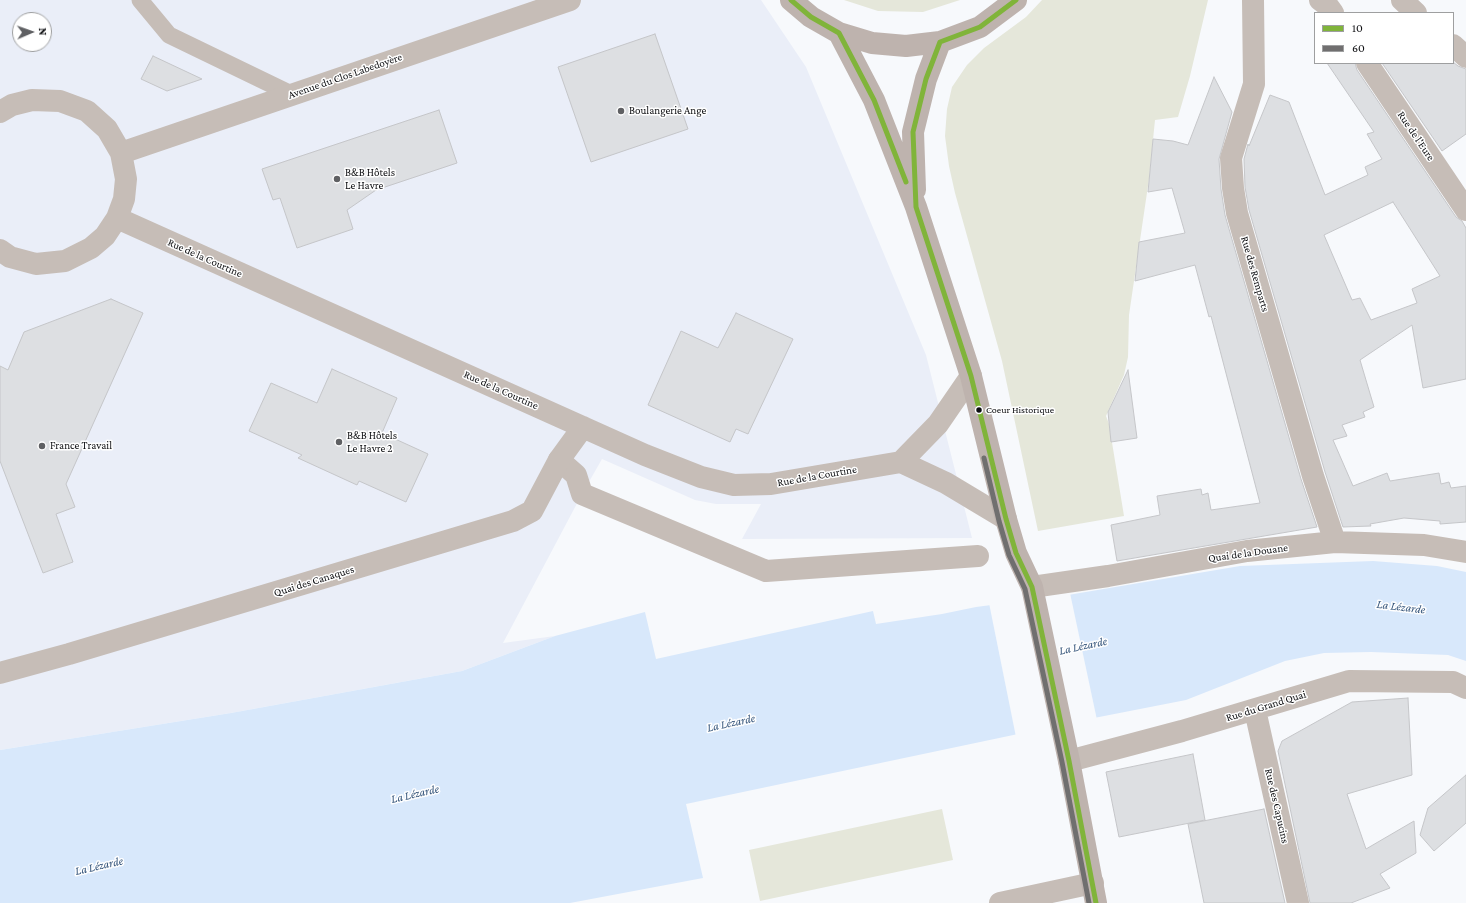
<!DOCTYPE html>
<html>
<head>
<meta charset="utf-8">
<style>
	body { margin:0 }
	#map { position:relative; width:1466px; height:903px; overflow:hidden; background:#f7f9fc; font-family:"Crimson Pro",serif }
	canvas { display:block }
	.legend { position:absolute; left:1314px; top:12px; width:140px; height:52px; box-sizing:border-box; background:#fff; border:1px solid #9e9fa0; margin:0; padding:5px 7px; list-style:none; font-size:12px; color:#0d0e11 }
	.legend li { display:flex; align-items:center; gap:8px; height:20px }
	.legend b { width:20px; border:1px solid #9e9fa0 }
	.north { position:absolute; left:12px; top:12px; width:40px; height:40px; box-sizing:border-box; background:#fff; border:1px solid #9e9fa0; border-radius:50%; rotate:88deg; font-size:11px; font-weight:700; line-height:16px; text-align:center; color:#0d0e11 }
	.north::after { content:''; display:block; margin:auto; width:14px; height:18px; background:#5f6063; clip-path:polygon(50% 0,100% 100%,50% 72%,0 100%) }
</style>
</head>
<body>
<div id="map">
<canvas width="1466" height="903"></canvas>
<ul class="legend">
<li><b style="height:5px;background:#80b43a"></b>10</li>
<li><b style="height:5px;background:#706f6f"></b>60</li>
</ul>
<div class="north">N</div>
</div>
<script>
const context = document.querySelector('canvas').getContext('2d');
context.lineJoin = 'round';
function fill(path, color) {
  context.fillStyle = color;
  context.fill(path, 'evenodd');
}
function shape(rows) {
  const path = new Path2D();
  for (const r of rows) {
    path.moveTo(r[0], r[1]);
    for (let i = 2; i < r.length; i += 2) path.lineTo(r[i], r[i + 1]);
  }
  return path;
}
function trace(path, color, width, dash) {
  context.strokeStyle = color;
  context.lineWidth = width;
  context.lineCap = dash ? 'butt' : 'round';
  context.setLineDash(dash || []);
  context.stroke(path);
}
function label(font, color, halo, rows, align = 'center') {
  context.font = font + ' "Crimson Pro",serif';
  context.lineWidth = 3;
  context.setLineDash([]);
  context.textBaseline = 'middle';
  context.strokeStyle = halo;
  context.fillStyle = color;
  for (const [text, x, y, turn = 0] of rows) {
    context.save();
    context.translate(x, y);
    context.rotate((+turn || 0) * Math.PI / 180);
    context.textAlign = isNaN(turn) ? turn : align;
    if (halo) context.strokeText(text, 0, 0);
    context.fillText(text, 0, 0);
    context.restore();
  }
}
fill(shape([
	[0,0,761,0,806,67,926,355,972,538,742,539,761,504,716,504,695,500,602,459,582,494,503,643,555,636,462,671,231,713,0,750],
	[20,20,44,20,44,44,20,44]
]), '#eaeef8');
fill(shape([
	[844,0,960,0,923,12,878,11],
	[1042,0,1208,0,1190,76,1178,117,1155,120,1149,179,1129,315,1128,357,1124,375,1106,416,1109,424,1124,516,1038,531,1002,361,955,193,949,166,945,136,947,109,952,87,967,65,984,48,1026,17],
	[942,809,953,860,760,901,749,850]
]), '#e5e7da');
fill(shape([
	[1373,561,1437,566,1466,572,1466,661,1448,655,1371,652,1324,653,1285,661,1186,700,1094,718,686,804,703,878,570,903,0,903,0,750,231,713,462,671,555,636,645,612,656,659,873,611,876,624,942,614,976,607,1068,595,1240,566]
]), '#d8e8fb');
fill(shape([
	[1070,593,1097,720,1016,737,989,603]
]), '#f7f9fc');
const building = shape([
	[655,34,688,129,591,162,558,67,655,34],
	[153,56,170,64,202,79,167,91,141,79,153,56],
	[1453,62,1458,66,1466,69,1466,134,1442,151,1382,63,1453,62],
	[1327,63,1355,63,1357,70,1456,217,1462,221,1466,228,1466,379,1423,388,1412,325,1360,360,1374,407,1363,412,1365,417,1342,425,1347,436,1333,440,1353,486,1387,473,1390,481,1439,473,1441,484,1449,482,1451,488,1466,486,1466,522,1440,524,1440,521,1404,518,1370,524,1371,526,1343,527,1325,472,1249,210,1245,187,1244,159,1248,144,1249,146,1270,95,1289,102,1325,195,1368,175,1365,167,1382,159,1367,134,1374,132,1327,63],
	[1393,202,1440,276,1412,289,1417,303,1371,320,1360,298,1352,300,1324,235,1393,202],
	[1214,77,1232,112,1219,159,1221,189,1225,215,1301,479,1317,527,1117,561,1111,525,1160,515,1157,496,1201,489,1202,495,1208,493,1211,510,1260,503,1211,316,1209,317,1195,265,1135,281,1139,242,1185,233,1172,188,1148,192,1153,139,1173,141,1188,145,1214,77],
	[439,110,457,163,376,190,347,210,353,229,297,248,280,198,273,200,262,169,439,110],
	[111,299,143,313,66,484,75,507,56,514,73,562,43,573,0,461,0,366,8,370,24,332,111,299],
	[736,313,793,339,748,434,736,429,730,442,648,405,681,331,718,348,736,313],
	[332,369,397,398,382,433,428,454,406,502,359,481,357,485,298,458,302,455,249,431,271,383,317,403,332,369],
	[1128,370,1137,438,1111,442,1108,412,1128,370],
	[1408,698,1412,775,1347,794,1366,849,1414,821,1416,853,1380,874,1390,888,1351,903,1310,903,1278,751,1282,741,1352,702,1408,698],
	[1193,754,1205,820,1119,837,1106,772,1193,754],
	[1466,775,1466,823,1434,851,1420,835,1428,808,1466,775],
	[1264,809,1285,903,1204,903,1188,824,1264,809]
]);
fill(building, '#dddfe2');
trace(building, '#c5c6c9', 1);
trace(shape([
	[140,0,169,35,291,94]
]), '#c6bdb7', 17);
trace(shape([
	[559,460,576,475,582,494,766,571,978,556]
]), '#c6bdb7', 22);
trace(shape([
	[1253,0,1254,84,1231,158,1233,188,1237,213,1313,476,1335,542],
	[1320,0,1328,6,1333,13],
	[1367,63,1466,210],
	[0,112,12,105,32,100,60,101,87,111,107,129,121,153,126,179,124,199,117,218,105,236,91,248,65,261,36,264,10,257,0,250],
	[121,153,570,0],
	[117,218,645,455,701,477,734,485,771,484,901,462,946,483,1006,519],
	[901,462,938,424,971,376],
	[1032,587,1108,576,1247,551,1335,542,1424,545,1466,552],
	[0,673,69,654,513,521,532,511,559,460,583,427],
	[1255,710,1298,903],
	[1069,761,1182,731,1349,681,1453,682,1466,688],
	[1000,903,1093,883]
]), '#c6bdb7', 22);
trace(shape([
	[1402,0,1416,13],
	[1453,45,1466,57]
]), '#c6bdb7', 22);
trace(shape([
	[791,0,811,17,839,33,872,43,906,46,940,42,980,27,1016,0],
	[839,33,874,100,916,207,971,376,1006,519,1016,553,1032,587,1069,761,1096,903],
	[915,190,913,132,926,79,940,42]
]), '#beb3ae', 22);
trace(shape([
	[791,0,811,17,839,33,874,100,906,182],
	[1016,0,980,27,940,42,926,79,913,132,916,207,971,376,1006,519,1016,553,1032,587,1069,761,1096,903]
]), '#80b43a', 5);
trace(shape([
	[984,458,999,521,1009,555,1025,589,1062,762,1089,903]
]), '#706f6f', 5);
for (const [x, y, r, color] of [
	[621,111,4,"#5f6063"],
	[337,179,4,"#5f6063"],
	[979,410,3.5,"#0d0e11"],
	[339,442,4,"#5f6063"],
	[42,446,4,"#5f6063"]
]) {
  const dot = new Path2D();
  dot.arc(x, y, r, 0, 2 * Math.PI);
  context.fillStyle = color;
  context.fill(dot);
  trace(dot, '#fff', 1.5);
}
label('10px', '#0d0e11', '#fff', [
	["Coeur Historique",986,410]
], 'left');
label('11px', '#0d0e11', '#fff', [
	["Avenue du Clos Labedoyère",345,76,-19],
	["Rue de l'Eure",1416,136,56],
	["Rue de la Courtine",205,258,24],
	["Rue des Remparts",1255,274,74],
	["Rue de la Courtine",501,390,24],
	["Rue de la Courtine",817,476,-10],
	["Quai de la Douane",1248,553,-8],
	["Quai des Canaques",314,581,-17],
	["Rue du Grand Quai",1266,706,-17],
	["Rue des Capucins",1277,806,77]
]);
label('11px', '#0d0e11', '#fff', [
	["Boulangerie Ange",629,111],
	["B&B Hôtels",345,173],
	["Le Havre",345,186],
	["B&B Hôtels",347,436],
	["Le Havre 2",347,449],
	["France Travail",50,446]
], 'left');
label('italic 12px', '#35557b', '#fff', [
	["La Lézarde",1401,607,7],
	["La Lézarde",1083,646,-12],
	["La Lézarde",731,723,-12],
	["La Lézarde",415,794,-13],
	["La Lézarde",99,866,-13]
]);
</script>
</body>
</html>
